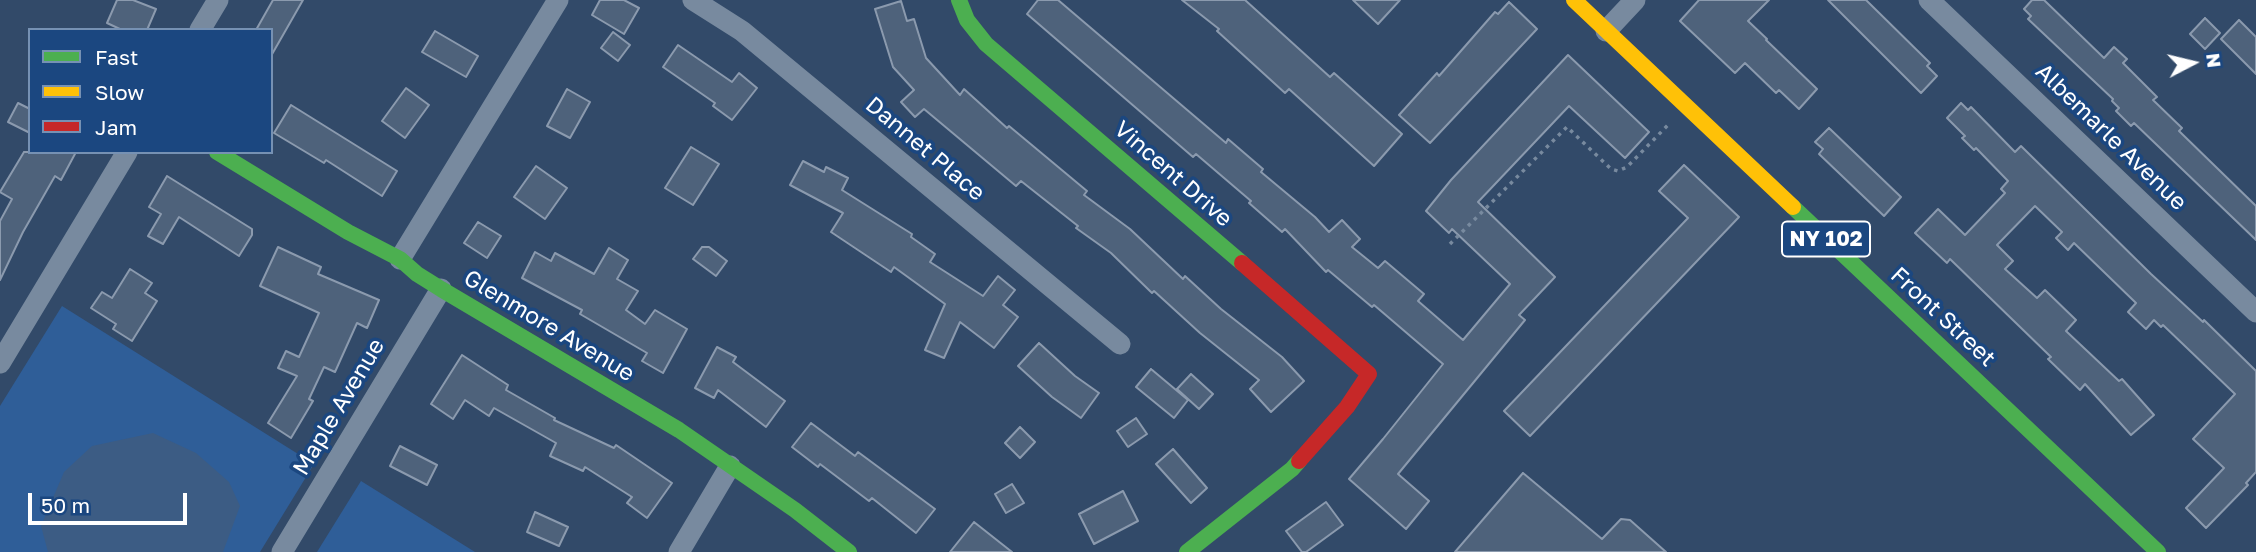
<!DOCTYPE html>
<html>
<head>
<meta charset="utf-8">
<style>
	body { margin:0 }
	#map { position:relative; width:2256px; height:552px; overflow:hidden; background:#324a69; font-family:"Golos Text",sans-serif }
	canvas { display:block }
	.legend { position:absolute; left:28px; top:28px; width:245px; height:126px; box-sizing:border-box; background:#1b4780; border:2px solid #7691b3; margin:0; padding:9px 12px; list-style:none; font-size:21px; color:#fff }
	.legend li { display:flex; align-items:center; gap:14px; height:35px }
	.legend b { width:35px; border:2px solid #7691b3 }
	.north { position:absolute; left:2158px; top:28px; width:70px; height:70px; -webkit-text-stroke:5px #1b4780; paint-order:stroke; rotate:83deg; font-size:19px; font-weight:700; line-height:28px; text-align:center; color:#fff }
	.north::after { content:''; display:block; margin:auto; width:24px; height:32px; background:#fff; clip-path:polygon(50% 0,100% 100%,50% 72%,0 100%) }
	.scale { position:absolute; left:28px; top:493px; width:159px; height:32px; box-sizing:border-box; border:4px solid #fff; border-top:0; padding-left:9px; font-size:21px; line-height:24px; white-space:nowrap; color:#fff; -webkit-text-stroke:5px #1b4780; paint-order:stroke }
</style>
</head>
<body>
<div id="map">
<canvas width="2256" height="552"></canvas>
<ul class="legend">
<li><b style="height:9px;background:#4caf50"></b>Fast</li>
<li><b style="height:9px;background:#ffc107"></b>Slow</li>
<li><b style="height:9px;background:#c62828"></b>Jam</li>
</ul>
<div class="north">N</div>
<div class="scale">50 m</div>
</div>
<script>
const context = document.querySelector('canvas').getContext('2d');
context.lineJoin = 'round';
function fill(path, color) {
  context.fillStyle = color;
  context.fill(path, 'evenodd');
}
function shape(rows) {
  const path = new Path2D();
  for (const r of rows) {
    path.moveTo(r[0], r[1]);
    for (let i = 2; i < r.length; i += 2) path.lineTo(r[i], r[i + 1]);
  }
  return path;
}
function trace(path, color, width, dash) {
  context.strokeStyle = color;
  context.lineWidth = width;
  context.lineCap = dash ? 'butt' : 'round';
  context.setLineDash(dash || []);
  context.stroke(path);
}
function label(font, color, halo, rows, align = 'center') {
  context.font = font + ' "Golos Text",sans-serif';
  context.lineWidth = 7;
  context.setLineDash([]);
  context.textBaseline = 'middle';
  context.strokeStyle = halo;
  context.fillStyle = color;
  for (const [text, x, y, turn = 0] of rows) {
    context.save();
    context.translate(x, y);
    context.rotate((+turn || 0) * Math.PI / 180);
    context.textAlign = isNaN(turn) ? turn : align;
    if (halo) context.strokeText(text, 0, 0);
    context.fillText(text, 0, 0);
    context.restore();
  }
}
fill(shape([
	[62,306,314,464,260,552,0,552,0,406],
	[361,481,475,552,317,552]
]), '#2f5e98');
fill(shape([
	[153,433,196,453,229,482,240,506,223,552,48,552,41,526,64,472,92,446]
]), '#3c5c84');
const building = shape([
	[117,0,133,0,156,9,147,30,122,30,107,23,117,0],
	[273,0,303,0,271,56,271,30,256,30,273,0],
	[600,0,624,0,639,8,624,34,592,15,600,0],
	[1038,0,1058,0,1226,143,1228,139,1263,169,1261,172,1315,217,1329,232,1342,220,1360,239,1352,247,1378,268,1385,261,1424,294,1418,301,1463,340,1510,284,1452,229,1449,233,1426,211,1451,180,1568,55,1649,132,1625,158,1569,106,1478,202,1555,277,1519,315,1525,320,1398,474,1429,501,1406,529,1349,479,1383,439,1443,364,1374,305,1372,307,1328,270,1326,272,1285,229,1282,232,1249,203,1251,201,1196,154,1193,157,1027,14,1038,0],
	[1182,0,1245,0,1330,77,1334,73,1402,134,1374,166,1289,89,1285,93,1217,31,1219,29,1182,0],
	[1353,0,1400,0,1378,24,1353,0],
	[1699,0,1769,0,1748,21,1767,39,1766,40,1817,89,1799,109,1779,90,1776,93,1745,63,1735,73,1680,21,1699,0],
	[1828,0,1866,0,1930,63,1927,66,1937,76,1921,93,1828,0],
	[2032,0,2044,0,2104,58,2114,47,2127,59,2123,63,2157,97,2153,100,2182,128,2179,131,2256,206,2256,240,2134,123,2131,126,2116,111,2119,108,2112,101,2113,99,2028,19,2031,16,2024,9,2032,0],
	[901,1,907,21,914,19,926,58,960,95,964,89,1007,128,1009,126,1087,191,1084,195,1130,229,1183,279,1185,276,1221,309,1282,357,1304,381,1271,412,1250,389,1259,380,1200,333,1154,291,1152,293,1111,253,1076,228,1078,226,1021,181,1016,186,924,109,915,117,901,102,914,90,893,67,875,9,901,1],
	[1509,2,1537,29,1430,143,1399,115,1437,73,1439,76,1495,12,1498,14,1509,2],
	[2205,18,2220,33,2205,49,2190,34,2205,18],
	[2239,20,2256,37,2256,74,2221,39,2239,20],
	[435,31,478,56,466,77,422,52,435,31],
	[613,32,630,45,618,61,601,48,613,32],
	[678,45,732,82,739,73,757,88,732,120,713,106,715,103,663,67,678,45],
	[406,88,429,105,405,138,382,121,406,88],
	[567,89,590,102,570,138,547,126,567,89],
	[18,103,30,109,30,133,8,122,18,103],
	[1961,103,1968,110,1971,107,2015,152,2021,146,2151,274,2203,322,2204,320,2256,371,2256,472,2246,483,2248,485,2206,528,2186,508,2224,468,2193,439,2235,394,2163,325,2161,327,2154,320,2146,329,2128,312,2136,303,2074,243,2068,250,2056,238,2062,232,2035,206,1997,245,2013,261,2005,269,2037,298,2045,290,2076,320,2066,331,2119,381,2122,379,2154,415,2131,435,2085,384,2080,390,2048,359,2051,357,1950,259,1947,263,1915,233,1938,209,1965,235,2005,193,2001,189,2008,181,1976,148,1974,150,1962,138,1965,136,1947,118,1961,103],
	[291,105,397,171,382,196,326,160,324,163,274,133,291,105],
	[1829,128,1901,197,1884,216,1819,154,1823,149,1815,142,1829,128],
	[691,147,719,164,693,205,665,188,691,147],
	[24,152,76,152,61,180,55,176,23,232,0,280,0,221,12,199,0,192,24,152],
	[803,161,824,172,826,167,848,178,842,190,912,234,911,237,935,254,930,262,983,296,998,276,1015,290,1003,305,1018,317,994,348,960,322,944,358,925,350,945,304,894,267,891,272,831,232,843,213,790,185,803,161],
	[1684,165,1739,217,1530,436,1504,411,1688,218,1659,191,1684,165],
	[536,166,567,188,545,219,514,197,536,166],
	[167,176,252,229,252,235,239,256,179,217,163,244,148,236,161,214,149,207,167,176],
	[478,222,501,236,487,258,464,243,478,222],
	[278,247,321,267,318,274,379,300,367,328,357,323,335,372,324,367,309,399,313,401,291,438,268,423,297,376,278,368,286,351,299,357,319,313,260,286,278,247],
	[702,247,709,247,727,261,716,276,693,259,702,247],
	[609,248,628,260,617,279,638,291,626,310,645,324,655,310,687,329,663,373,642,361,647,353,580,314,582,310,522,278,535,252,551,261,555,253,594,274,609,248],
	[130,269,152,283,145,293,157,301,132,341,113,329,116,324,91,308,102,292,112,298,130,269],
	[1039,343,1075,376,1099,393,1081,418,1052,397,1018,366,1039,343],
	[717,347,736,357,733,362,785,401,766,427,718,390,714,398,695,388,717,347],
	[462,355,508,385,506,390,555,418,554,420,614,448,616,445,672,483,647,518,627,503,632,497,585,467,583,471,550,456,556,443,494,408,489,416,465,400,453,419,431,404,462,355],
	[1151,369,1188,400,1174,418,1136,387,1151,369],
	[1191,374,1213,394,1199,409,1177,389,1191,374],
	[1136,418,1147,434,1128,447,1117,431,1136,418],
	[811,423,855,456,858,452,935,509,916,533,872,498,869,501,820,464,818,467,792,447,811,423],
	[1020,427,1035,442,1020,458,1005,443,1020,427],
	[400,446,437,465,427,485,390,466,400,446],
	[1173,449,1207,488,1191,503,1156,464,1173,449],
	[1523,473,1602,539,1621,519,1630,520,1666,552,1455,552,1523,473],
	[1012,484,1024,503,1006,513,995,494,1012,484],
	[1123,491,1138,521,1094,544,1079,514,1123,491],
	[1326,502,1343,525,1306,552,1302,552,1286,531,1326,502],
	[535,512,568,527,559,546,527,532,535,512],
	[974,522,1012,552,950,552,974,522]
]);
fill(building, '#4e627b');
trace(building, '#8b9aae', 2);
trace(shape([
	[1450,244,1567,127,1611,169,1618,171,1627,167,1668,125]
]), '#788a9f', 3.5, [3.5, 5]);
trace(shape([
	[693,0,742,31,1120,344],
	[1929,0,2256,312],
	[200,30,218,0],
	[1606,31,1635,0],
	[400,259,558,0],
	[0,363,127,152],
	[282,552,441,289],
	[679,552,730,466]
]), '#788a9f', 21);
trace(shape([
	[959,0,967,20,986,44,1242,263],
	[217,152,348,232,400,259,417,274,441,289,679,430,795,510,849,552],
	[1793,207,2158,552],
	[1187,552,1292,469,1299,461]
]), '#4caf50', 16);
trace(shape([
	[1574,0,1793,207]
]), '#ffc107', 16);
trace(shape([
	[1242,263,1369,374,1347,407,1299,461]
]), '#c62828', 16);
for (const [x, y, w] of [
	[1826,239,88]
]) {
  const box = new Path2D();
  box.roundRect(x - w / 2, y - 17.5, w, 35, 5);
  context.fillStyle = '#1b4780';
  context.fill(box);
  trace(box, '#fff', 2);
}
label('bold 21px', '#fff', null, [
	["NY 102",1826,239]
]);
label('23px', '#fff', '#1b4780', [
	["Albemarle Avenue",2111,137,44],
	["Dannet Place",925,149,40],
	["Vincent Drive",1173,174,41],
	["Front Street",1943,317,43],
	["Glenmore Avenue",549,326,31],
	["Maple Avenue",339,407,-59]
]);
</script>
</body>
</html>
